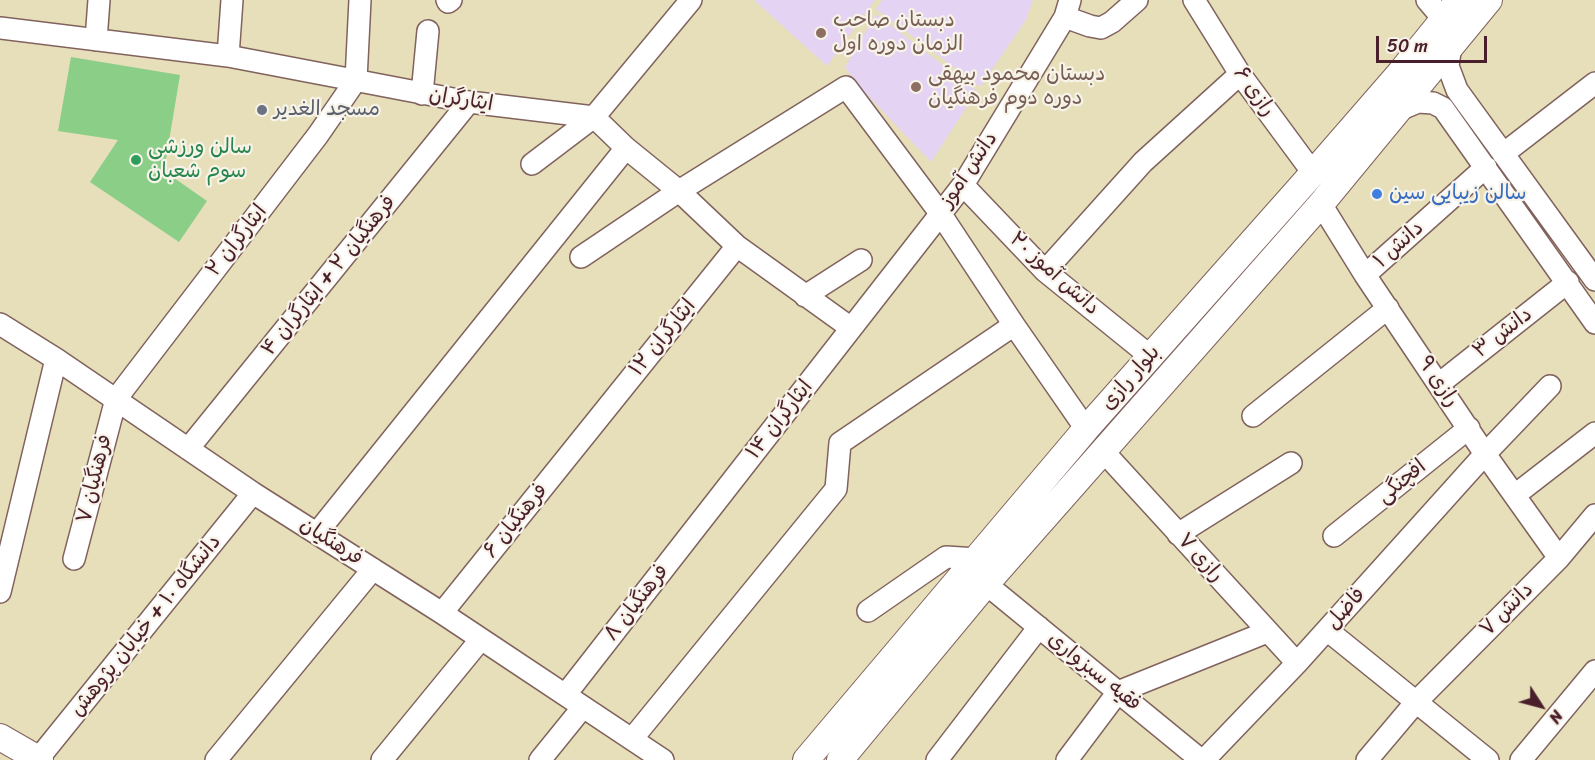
<!DOCTYPE html>
<html>
<head>
<meta charset="utf-8">
<style>
	body { margin:0 }
	#map { position:relative; width:1595px; height:760px; overflow:hidden; background:#e6dfba; font-family:Sriracha,sans-serif }
	canvas { display:block }
	.north { position:absolute; left:1511px; top:676px; width:60px; height:60px; -webkit-text-stroke:4px #f7f3e8; paint-order:stroke; rotate:126deg; font-size:16px; font-weight:700; line-height:24px; text-align:center; color:#4a1f2b }
	.north::after { content:''; display:block; margin:auto; width:21px; height:27px; background:#4a1f2b; clip-path:polygon(50% 0,100% 100%,50% 72%,0 100%) }
	.scale { position:absolute; left:1376px; top:36px; width:111px; height:27px; box-sizing:border-box; border:3px solid #4a1f2b; border-top:0; padding-left:8px; font-size:18px; line-height:21px; white-space:nowrap; color:#4a1f2b; -webkit-text-stroke:4px #f7f3e8; paint-order:stroke }
</style>
</head>
<body>
<div id="map">
<canvas width="1595" height="760"></canvas>
<div class="north">N</div>
<div class="scale">50 m</div>
</div>
<script>
const context = document.querySelector('canvas').getContext('2d');
context.lineJoin = 'round';
function fill(path, color) {
  context.fillStyle = color;
  context.fill(path, 'evenodd');
}
function shape(rows) {
  const path = new Path2D();
  for (const r of rows) {
    path.moveTo(r[0], r[1]);
    for (let i = 2; i < r.length; i += 2) path.lineTo(r[i], r[i + 1]);
  }
  return path;
}
function trace(path, color, width, dash) {
  context.strokeStyle = color;
  context.lineWidth = width;
  context.lineCap = dash ? 'butt' : 'round';
  context.setLineDash(dash || []);
  context.stroke(path);
}
function label(font, color, halo, rows, align = 'center') {
  context.font = font + ' Sriracha,"Playpen Sans Arabic",sans-serif';
  context.lineWidth = 4.5;
  context.setLineDash([]);
  context.textBaseline = 'middle';
  context.strokeStyle = halo;
  context.fillStyle = color;
  for (const [text, x, y, turn = 0] of rows) {
    context.save();
    context.translate(x, y);
    context.rotate((+turn || 0) * Math.PI / 180);
    context.textAlign = isNaN(turn) ? turn : align;
    if (halo) context.strokeText(text, 0, 0);
    context.fillText(text, 0, 0);
    context.restore();
  }
}
fill(shape([
	[754,0,875,0,827,66],
	[882,0,1033,0,1026,20,980,87,876,9],
	[876,14,977,91,931,162,856,83,845,67]
]), '#e4d3f2');
fill(shape([
	[71,57,180,75,164,171,207,201,179,242,90,182,118,140,58,131]
]), '#8ace88');
const minor = shape([
	[447,0,448,2,451,0],
	[1194,0,1240,74,1313,173],
	[1427,0,1444,20],
	[1065,17,1090,26,1101,28,1112,22,1137,0],
	[0,28,228,56,469,102,594,117,626,148,679,191,737,246,851,328],
	[96,40,99,0],
	[1451,45,1448,66,1457,90,1595,280],
	[228,56,232,0],
	[422,94,428,31],
	[1399,110,1418,102,1433,103,1443,108,1595,323],
	[1503,154,1595,83],
	[532,164,594,117,691,0],
	[963,185,1045,271,1150,356],
	[1321,204,1365,275,1485,454,1559,558],
	[581,257,679,191,846,87,940,213,1014,325,1086,429],
	[1045,271,1143,162,1240,74],
	[1365,275,1486,167],
	[805,296,861,260],
	[0,324,56,359,253,493,442,613,663,760],
	[1439,384,1568,282],
	[1253,416,1388,308],
	[188,449,469,102],
	[1103,451,1297,663],
	[1515,495,1595,433],
	[317,533,626,148],
	[1178,534,1291,463],
	[1334,536,1469,428],
	[74,559,116,399,318,135,356,80,360,0],
	[986,584,1201,760],
	[0,592,56,359],
	[868,611,946,557,977,559],
	[442,613,737,246],
	[1327,630,1488,760],
	[566,694,963,185,1065,17,1070,0],
	[632,739,836,489,840,443,1014,325],
	[38,759,253,493],
	[216,760,373,569],
	[382,760,481,639],
	[540,760,583,707],
	[937,760,1039,627],
	[1067,760,1118,692,1267,632],
	[1204,760,1297,663,1485,454,1550,386],
	[1367,760,1416,702,1559,558,1595,515],
	[1521,760,1595,671]
]);
const major = shape([
	[0,737,40,760],
	[806,760,1086,429,1313,173,1400,73,1459,0],
	[840,760,986,584,1321,204,1489,0]
]);
trace(minor, '#81625d', 24);
trace(major, '#81625d', 28);
trace(minor, '#fff', 21);
trace(major, '#fff', 26);
for (const [x, y, r, color] of [
	[821,33,6,"#8d6e63"],
	[916,87,6,"#8d6e63"],
	[262,110,6,"#6b7280"],
	[136,160,6,"#2e9e5b"],
	[1377,194,6,"#3f7fe0"]
]) {
  const dot = new Path2D();
  dot.arc(x, y, r, 0, 2 * Math.PI);
  context.fillStyle = color;
  context.fill(dot);
  trace(dot, '#f7f3e8', 2);
}
label('21px', '#785e54', '#f7f3e8', [
	["دبستان صاحب",833,21],
	["الزمان دوره اول",833,45],
	["دبستان محمود بیهقی",928,75],
	["دوره دوم فرهنگیان",928,99]
], 'left');
label('21px', '#4a1f2b', '#f7f3e8', [
	["رازی ۶",1254,92,55],
	["ایثارگران",461,100,9],
	["دانش آموز",969,170,-56],
	["ایثارگران ۲",237,241,-52],
	["دانش ۱",1399,245,-42],
	["دانش آموز ۲۰",1054,274,42],
	["فرهنگیان ۲ + ایثارگران ۴",329,276,-51],
	["دانش ۳",1503,333,-38],
	["ایثارگران ۱۲",663,338,-51],
	["بلوار رازی",1131,378,-49],
	["رازی ۹",1438,382,56],
	["ایثارگران ۱۴",780,420,-52],
	["فرهنگیان ۷",95,479,-76],
	["افچنگی",1402,482,-39],
	["فرهنگیان ۶",516,521,-51],
	["فرهنگیان",331,542,33],
	["رازی ۷",1200,558,48],
	["فرهنگیان ۸",637,603,-52],
	["فاضل",1346,609,-48],
	["دانش ۷",1507,610,-45],
	["دانشگاه ۱۰ + خیابان پژوهش",146,626,-51],
	["فقیه سبزواری",1094,672,39]
]);
label('21px', '#5b616d', '#f7f3e8', [
	["مسجد الغدیر",274,110]
], 'left');
label('21px', '#27864d', '#f7f3e8', [
	["سالن ورزشی",148,148],
	["سوم شعبان",148,172]
], 'left');
label('21px', '#366cbe', '#f7f3e8', [
	["سالن زیبایی سین",1389,194]
], 'left');
</script>
</body>
</html>
